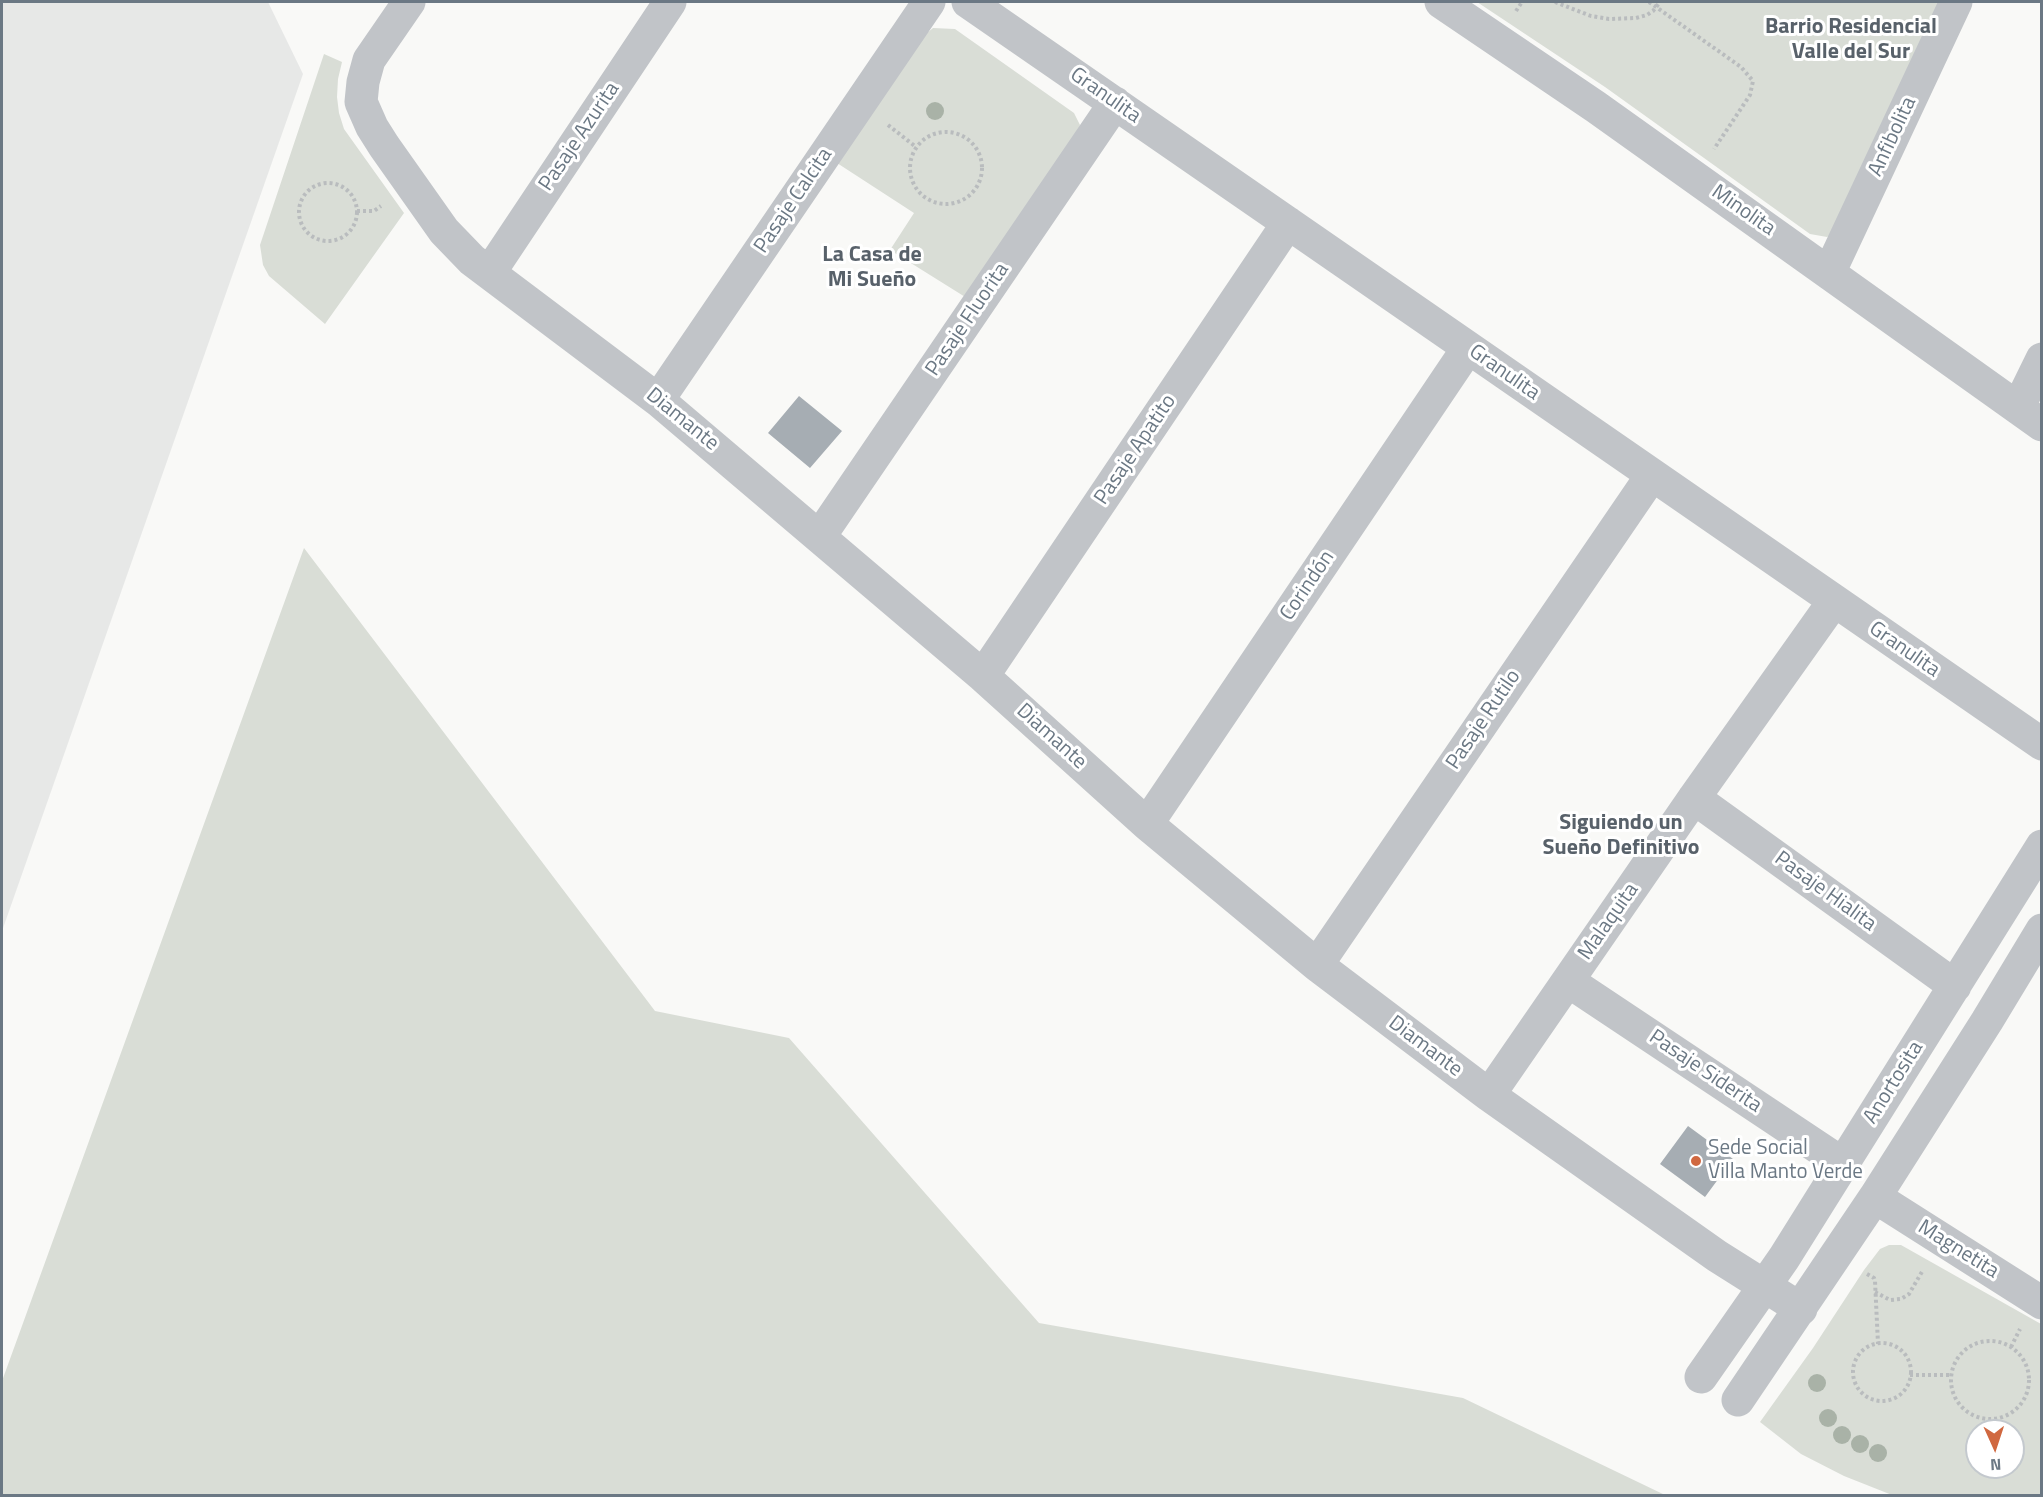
<!DOCTYPE html>
<html>
<head>
<meta charset="utf-8">
<style>
	body { margin:0 }
	#map { position:relative; width:2043px; height:1497px; overflow:hidden; background:#f9f9f7; font-family:"Titillium Web",sans-serif }
	canvas { display:block }
	.frame { position:absolute; inset:0; border:3px solid #6b7884; pointer-events:none }
	.north { position:absolute; left:1965px; top:1419px; width:60px; height:60px; box-sizing:border-box; background:#fff; border:2px solid #c4c9ce; border-radius:50%; rotate:177deg; font-size:16px; font-weight:700; line-height:24px; text-align:center; color:#6b7884 }
	.north::after { content:''; display:block; margin:auto; width:21px; height:27px; background:#d06840; clip-path:polygon(50% 0,100% 100%,50% 72%,0 100%) }
</style>
</head>
<body>
<div id="map">
<canvas width="2043" height="1497"></canvas>
<div class="frame"></div>
<div class="north">N</div>
</div>
<script>
const context = document.querySelector('canvas').getContext('2d');
context.lineJoin = 'round';
function fill(path, color) {
  context.fillStyle = color;
  context.fill(path, 'evenodd');
}
function shape(rows) {
  const path = new Path2D();
  for (const r of rows) {
    if (r.length === 3) {
      path.moveTo(r[0] + r[2], r[1]);
      path.arc(r[0], r[1], r[2], 0, 2 * Math.PI);
      continue;
    }
    path.moveTo(r[0], r[1]);
    for (let i = 2; i < r.length; i += 2) path.lineTo(r[i], r[i + 1]);
  }
  return path;
}
function trace(path, color, width, dash) {
  context.strokeStyle = color;
  context.lineWidth = width;
  context.lineCap = dash ? 'butt' : 'round';
  context.setLineDash(dash || []);
  context.stroke(path);
}
function label(font, color, halo, rows, align = 'center') {
  context.font = font + ' "Titillium Web",sans-serif';
  context.lineWidth = 6;
  context.setLineDash([]);
  context.textBaseline = 'middle';
  context.strokeStyle = halo;
  context.fillStyle = color;
  for (const [text, x, y, turn = 0] of rows) {
    context.save();
    context.translate(x, y);
    context.rotate((+turn || 0) * Math.PI / 180);
    context.textAlign = isNaN(turn) ? turn : align;
    if (halo) context.strokeText(text, 0, 0);
    context.fillText(text, 0, 0);
    context.restore();
  }
}
fill(shape([
	[2,2,268,2,303,74,2,931]
]), '#e7e8e7');
fill(shape([
	[1477,2,1945,2,1837,232,1827,237,1810,234,1605,87],
	[933,28,955,29,1074,113,1080,125,1078,132,970,300,890,250,914,213,837,163,927,33],
	[324,54,342,62,338,79,337,97,339,113,344,129,404,213,325,324,269,276,263,265,260,245],
	[304,548,655,1011,789,1038,1039,1323,1463,1398,1665,1495,2,1495,2,1381],
	[1889,1245,1901,1245,2041,1324,2041,1495,1892,1495,1844,1476,1801,1454,1760,1422,1813,1348,1864,1270,1880,1249],
	[1977,1431,2013,1431,2013,1467,1977,1467]
]), '#d9ddd6');
fill(shape([
	[799,396,842,431,810,468,768,433],
	[1688,1126,1733,1159,1705,1197,1660,1164]
]), '#a6adb3');
trace(shape([
	[1555,2,1591,16,1609,19,1636,18,1647,15,1653,11,1660,2],
	[1649,2,1741,67,1753,81,1750,95,1714,149],
	[1516,11,1522,2],
	[888,125,916,147],
	[946,168,36],
	[328,212,29],
	[357,211,374,211,381,206],
	[1867,1274,1874,1278,1875,1281,1878,1344],
	[1875,1292,1890,1300,1901,1299,1909,1294,1923,1270],
	[1990,1380,39],
	[1882,1372,29],
	[2011,1347,2020,1329],
	[1910,1375,1951,1375]
]), '#b9bcbe', 4, [3, 3]);
trace(shape([
	[409,2,369,60,363,82,361,102,372,127,384,146,444,231,472,260,658,400,983,676,1147,824,1317,965,1489,1095,1717,1256,1801,1309],
	[968,2,2042,744],
	[1441,2,1596,107,2042,425],
	[490,272,670,2],
	[1829,273,1956,2],
	[658,400,929,2],
	[2018,408,2042,359],
	[820,536,1115,103],
	[983,676,1288,223],
	[1694,798,1955,986],
	[1147,824,1468,348],
	[1317,965,1652,475],
	[1568,981,1843,1164],
	[1489,1095,1694,798,1834,601],
	[1875,1197,2042,1303],
	[1701,1377,1784,1258,2042,846],
	[1738,1400,1875,1197,1987,1021,2042,930]
]), '#c1c4c8', 33);
context.fillStyle = '#a9b2a7';
for (const [x, y] of [
	[935,111],
	[1817,1383],
	[1828,1418],
	[1842,1435],
	[1860,1444],
	[1878,1453]
]) {
  context.beginPath();
  context.arc(x, y, 9, 0, 2 * Math.PI);
  context.fill();
}
for (const [x, y, r, color] of [
	[1696,1161,6,"#d06840"]
]) {
  const dot = new Path2D();
  dot.arc(x, y, r, 0, 2 * Math.PI);
  context.fillStyle = color;
  context.fill(dot);
  trace(dot, '#fff', 2);
}
label('21px', '#6b7884', '#fff', [
	["Granulita",1105,96,35],
	["Pasaje Azurita",580,137,-56],
	["Anfibolita",1893,137,-65],
	["Pasaje Calcita",794,201,-56],
	["Minolita",1743,211,35],
	["Pasaje Fluorita",968,320,-56],
	["Granulita",1504,373,35],
	["Diamante",682,420,39],
	["Pasaje Apatito",1136,450,-56],
	["Corindón",1308,586,-56],
	["Granulita",1904,650,35],
	["Pasaje Rutilo",1484,720,-56],
	["Diamante",1051,737,42],
	["Pasaje Hialita",1825,892,36],
	["Malaquita",1609,922,-55],
	["Diamante",1425,1047,37],
	["Pasaje Siderita",1705,1072,34],
	["Anortosita",1894,1083,-58],
	["Magnetita",1958,1250,32]
]);
label('21px', '#6b7884', '#fff', [
	["Sede Social",1708,1149],
	["Villa Manto Verde",1708,1173]
], 'left');
label('bold 22px', '#58616a', '#fff', [
	["Barrio Residencial",1851,28],
	["Valle del Sur",1851,53],
	["La Casa de",872,256],
	["Mi Sueño",872,281],
	["Siguiendo un",1621,824],
	["Sueño Definitivo",1621,849]
]);
</script>
</body>
</html>
